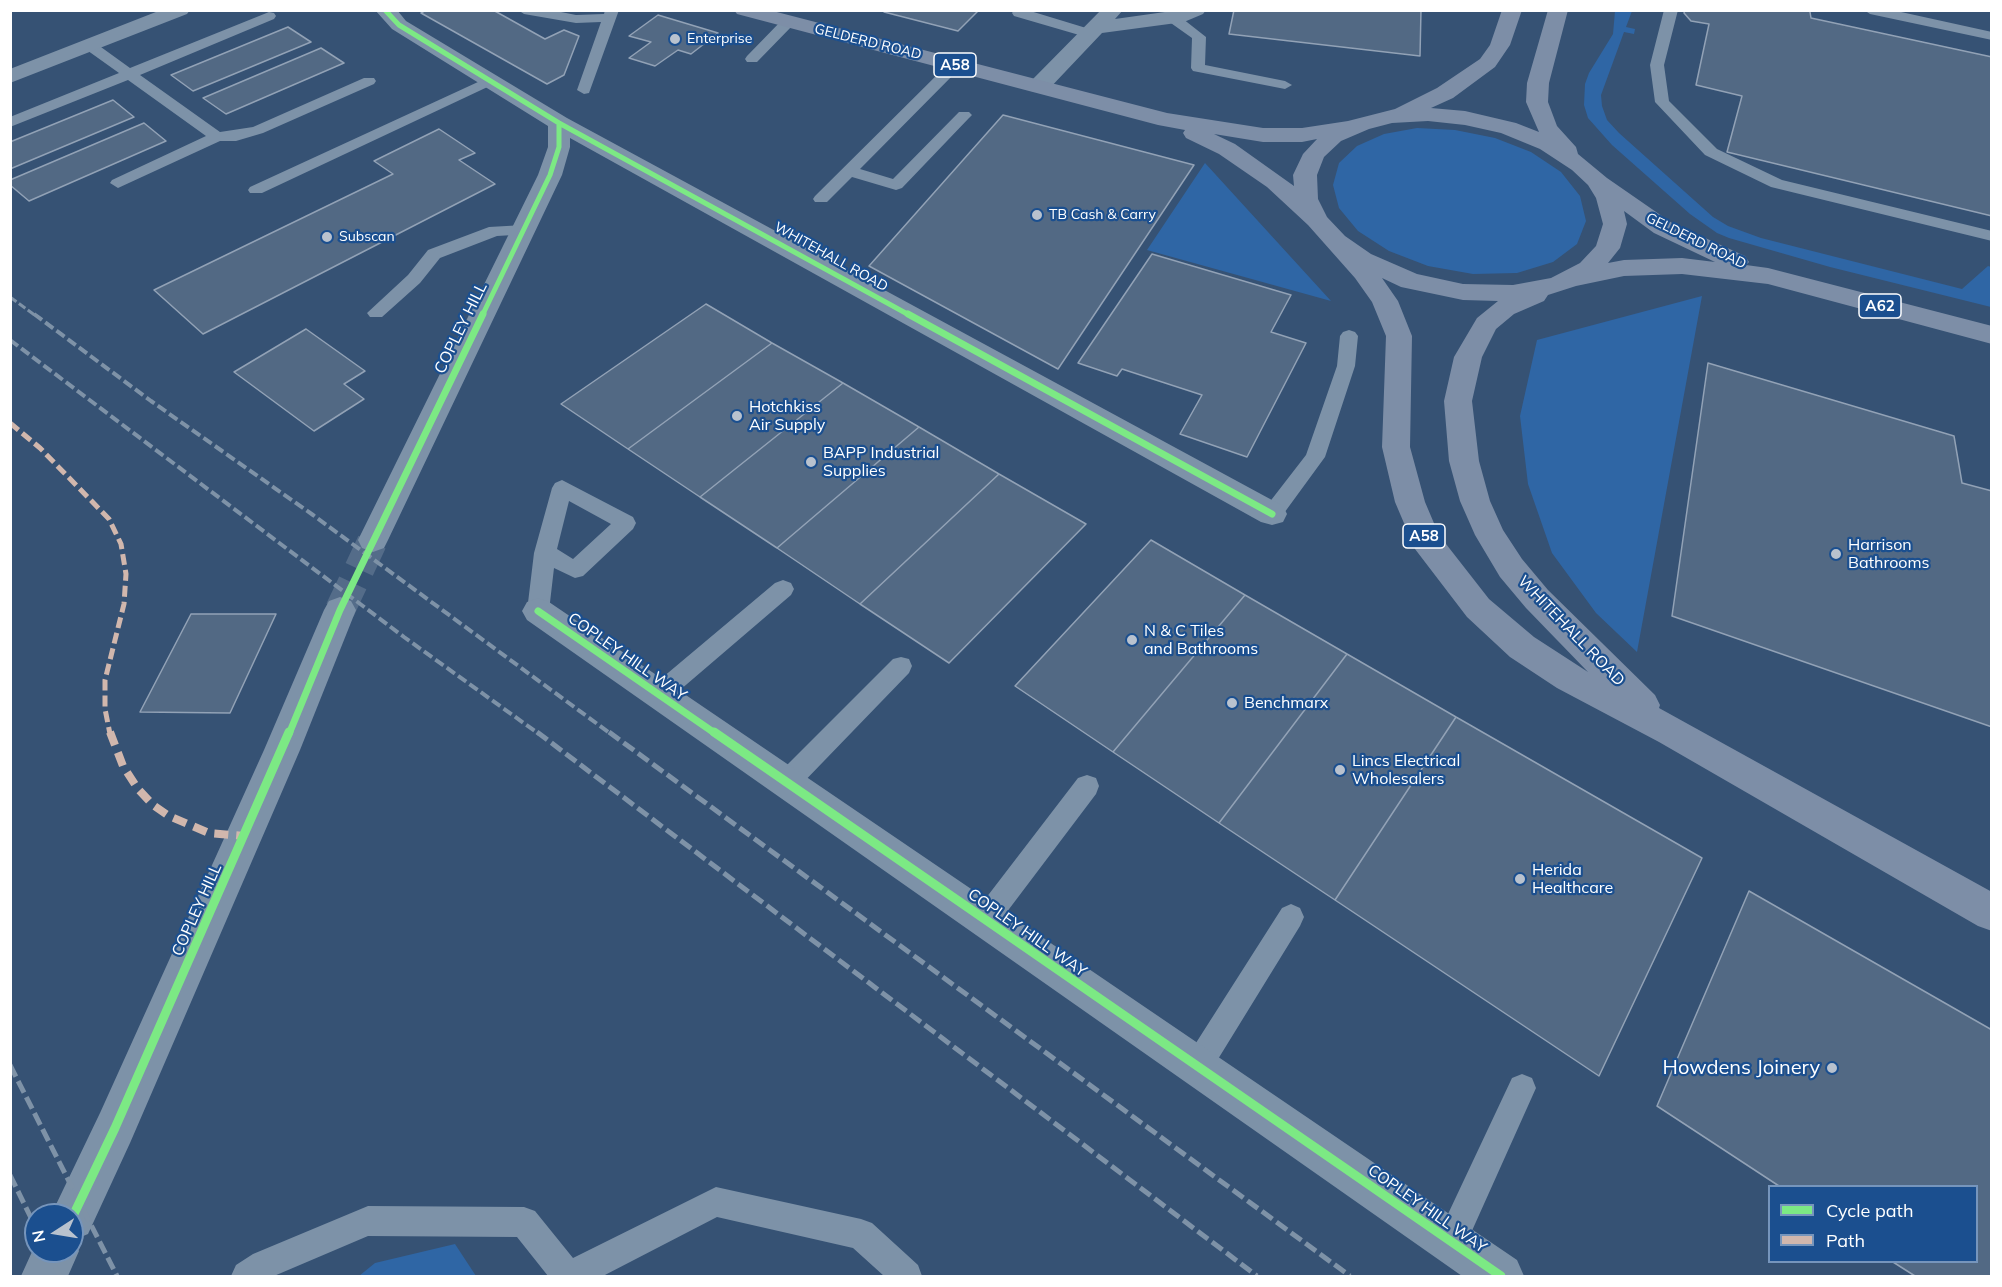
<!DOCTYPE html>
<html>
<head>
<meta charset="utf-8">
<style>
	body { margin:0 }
	#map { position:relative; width:2002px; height:1287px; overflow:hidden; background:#365274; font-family:Mulish,sans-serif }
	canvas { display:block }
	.frame { position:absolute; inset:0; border:12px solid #fff; pointer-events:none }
	.legend { position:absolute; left:1768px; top:1185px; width:210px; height:78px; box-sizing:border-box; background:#1b4f8f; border:2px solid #7695bc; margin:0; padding:8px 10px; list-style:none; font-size:18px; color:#fff }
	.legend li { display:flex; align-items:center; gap:12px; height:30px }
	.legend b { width:30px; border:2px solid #7695bc }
	.north { position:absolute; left:24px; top:1203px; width:60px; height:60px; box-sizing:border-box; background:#1b4f8f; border:2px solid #7695bc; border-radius:50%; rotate:258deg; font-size:16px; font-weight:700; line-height:24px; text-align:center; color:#fff }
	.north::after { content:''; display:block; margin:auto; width:21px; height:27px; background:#b9c2ce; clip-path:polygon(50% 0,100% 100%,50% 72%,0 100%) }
</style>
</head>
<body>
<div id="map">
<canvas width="2002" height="1287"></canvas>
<div class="frame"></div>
<ul class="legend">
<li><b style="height:8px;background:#7ce984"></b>Cycle path</li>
<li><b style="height:8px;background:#d1b7ad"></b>Path</li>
</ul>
<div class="north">N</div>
</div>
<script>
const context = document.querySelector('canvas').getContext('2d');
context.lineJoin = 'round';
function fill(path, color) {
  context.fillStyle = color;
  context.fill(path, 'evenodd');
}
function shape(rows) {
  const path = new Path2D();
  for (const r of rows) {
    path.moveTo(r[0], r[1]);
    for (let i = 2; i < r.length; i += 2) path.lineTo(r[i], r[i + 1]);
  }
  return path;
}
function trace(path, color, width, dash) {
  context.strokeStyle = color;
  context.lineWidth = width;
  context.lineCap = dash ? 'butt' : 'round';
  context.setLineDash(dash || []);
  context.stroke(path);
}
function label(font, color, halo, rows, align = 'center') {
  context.font = font + ' Mulish,sans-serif';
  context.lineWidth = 4.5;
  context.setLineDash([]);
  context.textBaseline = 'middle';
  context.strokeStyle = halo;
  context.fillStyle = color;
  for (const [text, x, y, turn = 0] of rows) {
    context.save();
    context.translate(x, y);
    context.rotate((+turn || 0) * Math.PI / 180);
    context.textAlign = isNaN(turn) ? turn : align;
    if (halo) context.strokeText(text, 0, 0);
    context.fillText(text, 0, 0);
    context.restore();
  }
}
fill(shape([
	[1615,11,1632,11,1626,27,1635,29,1634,34,1624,32,1601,95,1602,106,1607,120,1619,133,1713,217,1728,226,1761,238,1962,289,1988,266,1991,267,1991,307,1830,267,1729,238,1717,233,1690,214,1612,145,1588,118,1584,105,1585,84,1589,73,1613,34],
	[1417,128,1455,130,1495,138,1531,152,1561,172,1580,196,1586,221,1577,244,1553,262,1517,273,1473,274,1428,266,1389,251,1358,231,1339,208,1333,185,1339,163,1357,146,1384,134],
	[1205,163,1331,301,1147,250],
	[1702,296,1637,652,1596,613,1552,553,1528,484,1520,416,1537,340],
	[455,1244,476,1276,359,1276,375,1263]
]), '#2f66a5');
const building = shape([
	[426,10,493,10,545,39,564,30,579,36,564,75,547,84,421,13,426,10],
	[886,10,979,10,958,31,884,12,886,10],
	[1234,10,1421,10,1420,56,1229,34,1234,10],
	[1685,10,1807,10,1810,12,1811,18,1992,57,1992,216,1727,152,1742,96,1696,85,1709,24,1691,21,1684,13,1685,10],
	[658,15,718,33,691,54,678,50,655,66,629,58,651,42,629,36,658,15],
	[288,27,311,42,193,91,171,75,288,27],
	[321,48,344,63,226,114,203,98,321,48],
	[113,100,134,117,10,169,10,142,113,100],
	[1003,115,1194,165,1058,369,869,266,1003,115],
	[144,123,166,141,29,201,10,185,10,180,144,123],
	[439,129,475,153,459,160,495,184,203,334,154,290,393,174,374,161,439,129],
	[1152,254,1291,295,1271,332,1306,343,1247,457,1180,434,1202,395,1122,369,1117,376,1078,363,1152,254],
	[706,304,772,343,628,449,561,404,706,304],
	[306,329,365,371,344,384,364,399,314,431,234,372,306,329],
	[772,343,843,383,700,497,628,449,772,343],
	[1708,363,1954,436,1962,483,1992,491,1992,727,1672,616,1708,363],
	[843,383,919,427,777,548,700,497,843,383],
	[919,427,999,474,860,604,777,548,919,427],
	[999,474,1086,524,949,663,860,604,999,474],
	[1151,540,1245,595,1113,752,1015,686,1151,540],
	[1245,595,1347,654,1219,823,1113,752,1245,595],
	[191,614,276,614,230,713,140,712,191,614],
	[1347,654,1456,717,1335,900,1219,823,1347,654],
	[1456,717,1702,858,1599,1076,1335,900,1456,717],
	[1749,891,1992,1030,1992,1276,1915,1276,1893,1262,1976,1262,1976,1186,1779,1186,1657,1106,1749,891]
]);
fill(building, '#526984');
trace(building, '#92a2b6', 1.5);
trace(shape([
	[340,610,373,540]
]), '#546c89', 30, [30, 15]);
fill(shape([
	[518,10,551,10,576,15,604,14,605,10,619,10,589,93,584,94,577,90,601,22,576,23,524,14,518,10],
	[1014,10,1027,10,1096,31,1098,34,1096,37,1086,37,1014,16,1012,13,1014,10],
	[1664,10,1678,10,1664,65,1669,101,1717,149,1782,180,1992,231,1992,241,1771,187,1705,155,1655,102,1650,65,1664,10],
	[1864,10,1892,10,1992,32,1992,40,1870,14,1864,10],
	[269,12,274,13,276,16,274,19,140,75,220,132,253,127,364,78,374,78,376,81,374,84,263,133,236,141,220,141,118,188,110,183,112,180,206,136,128,80,10,127,10,117,119,73,84,48,82,45,84,42,94,42,130,68,269,12],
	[1173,14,1178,15,1206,37,1205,65,1285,81,1292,85,1285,89,1193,71,1191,68,1192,38,1168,21,1166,18,1168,15,1173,14],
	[788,18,795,22,793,25,757,62,747,62,745,59,747,56,783,19,788,18],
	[955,61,960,62,962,65,960,68,860,169,893,179,959,112,969,112,972,115,969,118,902,188,896,190,852,177,827,202,815,202,813,199,815,196,950,62,955,61],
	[491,76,498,80,496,83,262,193,250,193,248,190,250,187,491,76],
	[524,225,530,226,532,230,530,234,497,236,440,258,420,283,382,317,370,317,367,313,408,275,428,250,489,227,524,225],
	[1349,330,1355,332,1358,336,1355,366,1325,457,1279,520,1272,522,1265,520,1262,514,1265,508,1306,455,1337,366,1340,336,1343,332,1349,330],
	[562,480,633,517,636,523,633,529,583,576,575,578,554,568,549,611,546,617,538,620,530,617,527,611,534,553,552,488,555,483,562,480],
	[569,501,611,524,573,559,557,549,569,501],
	[783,580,791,583,794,589,791,595,666,702,658,705,650,702,646,695,650,688,775,583,783,580],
	[901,657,909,659,912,666,909,673,795,791,786,794,777,791,774,783,777,775,893,659,901,657],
	[1087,775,1096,778,1099,786,1096,794,994,929,985,933,976,929,972,920,976,911,1078,778,1087,775],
	[1291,904,1300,908,1304,917,1300,926,1207,1077,1197,1081,1187,1077,1183,1067,1187,1057,1282,908,1291,904],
	[1522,1074,1532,1078,1536,1088,1462,1253,1451,1257,1440,1253,1436,1242,1440,1231,1512,1078,1522,1074],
	[716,1187,861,1219,872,1223,918,1265,922,1276,884,1276,853,1248,717,1217,603,1276,548,1276,517,1237,368,1236,274,1276,231,1276,236,1265,253,1254,368,1206,524,1207,535,1211,573,1258,716,1187]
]), '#7d92a8');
fill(shape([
	[161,10,190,10,187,14,10,83,10,69,161,10],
	[375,10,397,10,406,21,567,118,1283,506,1287,514,1283,522,1272,525,1261,522,570,138,570,147,562,175,388,540,384,548,373,552,362,548,358,540,538,175,548,147,548,126,392,29,375,10],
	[1101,10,1123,10,1115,19,1179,10,1206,10,1203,14,1184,22,1102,33,1047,91,1039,92,1031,91,1028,86,1031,81,1101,10],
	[340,597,351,601,356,610,300,750,130,1143,88,1234,74,1240,79,1251,68,1276,21,1276,36,1243,36,1251,72,1251,72,1215,51,1215,100,1113,264,750,324,610,329,601,340,597],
	[538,598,549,602,1517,1260,1524,1276,1462,1276,527,620,522,611,527,602,538,598]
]), '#7d92a8');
fill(shape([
	[734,10,769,10,1167,113,1263,128,1302,128,1348,121,1395,109,1437,88,1480,59,1490,45,1502,10,1522,10,1510,45,1495,67,1453,98,1431,108,1465,111,1516,123,1539,132,1526,102,1527,83,1548,10,1568,10,1549,83,1548,102,1557,126,1576,147,1578,154,1607,178,1672,223,1745,256,1749,262,1746,265,1768,268,1992,326,1992,344,1768,284,1682,274,1624,276,1576,286,1548,295,1544,301,1514,314,1496,329,1482,357,1472,401,1479,461,1490,501,1503,530,1522,559,1548,590,1655,695,1660,705,1659,708,1992,892,1992,931,1978,926,1659,742,1557,688,1510,657,1467,617,1415,549,1395,502,1382,447,1386,336,1372,302,1355,278,1308,225,1267,187,1219,154,1186,138,1183,133,1185,130,1158,125,737,14,734,10],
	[1428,121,1465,125,1501,133,1540,149,1572,170,1588,185,1596,198,1603,224,1596,246,1580,263,1551,278,1513,285,1463,284,1417,274,1371,254,1345,236,1327,217,1318,199,1317,175,1324,157,1341,141,1369,129,1392,123,1428,121],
	[1214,134,1263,142,1302,142,1317,139,1303,154,1293,175,1294,186,1235,144,1214,134],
	[1624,211,1654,233,1715,262,1682,258,1624,260,1608,263,1620,248,1627,224,1624,211],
	[1382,278,1401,287,1463,300,1498,301,1477,318,1454,357,1444,401,1449,461,1460,501,1475,535,1500,577,1526,608,1588,672,1534,637,1489,599,1439,535,1425,502,1410,447,1412,336,1398,301,1382,278]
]), '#7d8ea7');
trace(shape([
	[10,297,36,316]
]), '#7e92a7', 3, [8, 3]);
trace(shape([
	[34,314,151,401,313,515,611,734],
	[10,340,404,637,539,734]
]), '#7e92a7', 4, [10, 4]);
trace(shape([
	[537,732,1257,1276],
	[609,732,1350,1276],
	[10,1065,117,1276],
	[10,1175,36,1228],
	[47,1251,60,1276]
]), '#7e92a7', 5, [13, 5]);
trace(shape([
	[10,423,40,448,109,519,121,544,126,574,124,604,105,680,105,709,110,734]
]), '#d1b7ad', 5, [11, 5]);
trace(shape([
	[110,732,123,766,138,789,153,805,169,816,209,833,244,836]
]), '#d1b7ad', 8, [14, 8]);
trace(shape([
	[385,10,399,25,559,123,911,316],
	[482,316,550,175,559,147,559,123]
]), '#7ce984', 5);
trace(shape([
	[908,314,1272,514],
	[538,611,716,734],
	[289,734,340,610,483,314]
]), '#7ce984', 7);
trace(shape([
	[714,732,1501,1276],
	[72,1218,115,1128,289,732]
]), '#7ce984', 9);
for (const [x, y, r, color] of [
	[675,39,6,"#b9c2ce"],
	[1037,215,6,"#b9c2ce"],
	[327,237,6,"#b9c2ce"],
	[737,416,6,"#b9c2ce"],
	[811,462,6,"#b9c2ce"],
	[1836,554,6,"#b9c2ce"],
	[1132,640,6,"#b9c2ce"],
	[1232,703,6,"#b9c2ce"],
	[1340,770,6,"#b9c2ce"],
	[1520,879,6,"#b9c2ce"],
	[1832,1068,6,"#b9c2ce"]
]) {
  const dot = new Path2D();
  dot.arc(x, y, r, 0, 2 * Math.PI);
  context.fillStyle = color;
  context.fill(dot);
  trace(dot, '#1b4f8f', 2);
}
label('14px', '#fff', '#1b4f8f', [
	["Enterprise",687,39],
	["TB Cash & Carry",1049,215],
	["Subscan",339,237]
], 'left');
label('14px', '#fff', '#1b4f8f', [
	["GELDERD ROAD",868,42,14],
	["GELDERD ROAD",1696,241,26],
	["WHITEHALL ROAD",831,257,29]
]);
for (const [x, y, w] of [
	[955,65,42],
	[1880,306,42],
	[1424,536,42]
]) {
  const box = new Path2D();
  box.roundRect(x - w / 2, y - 12, w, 24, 4.5);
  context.fillStyle = '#1b4f8f';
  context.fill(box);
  trace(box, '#fff', 1.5);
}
label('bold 15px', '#fff', null, [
	["A58",955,65],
	["A62",1880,306],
	["A58",1424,536]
]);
label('16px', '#fff', '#1b4f8f', [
	["COPLEY HILL",461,328,-64],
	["WHITEHALL ROAD",1571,631,46],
	["COPLEY HILL WAY",627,657,35],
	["COPLEY HILL",197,910,-66],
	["COPLEY HILL WAY",1027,933,35],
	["COPLEY HILL WAY",1427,1209,35]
]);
label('16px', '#fff', '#1b4f8f', [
	["Hotchkiss",749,407],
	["Air Supply",749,425],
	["BAPP Industrial",823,453],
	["Supplies",823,471],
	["Harrison",1848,545],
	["Bathrooms",1848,563],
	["N & C Tiles",1144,631],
	["and Bathrooms",1144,649],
	["Benchmarx",1244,703],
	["Lincs Electrical",1352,761],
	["Wholesalers",1352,779],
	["Herida",1532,870],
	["Healthcare",1532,888]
], 'left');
label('20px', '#fff', '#1b4f8f', [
	["Howdens Joinery",1820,1068]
], 'right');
</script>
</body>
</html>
